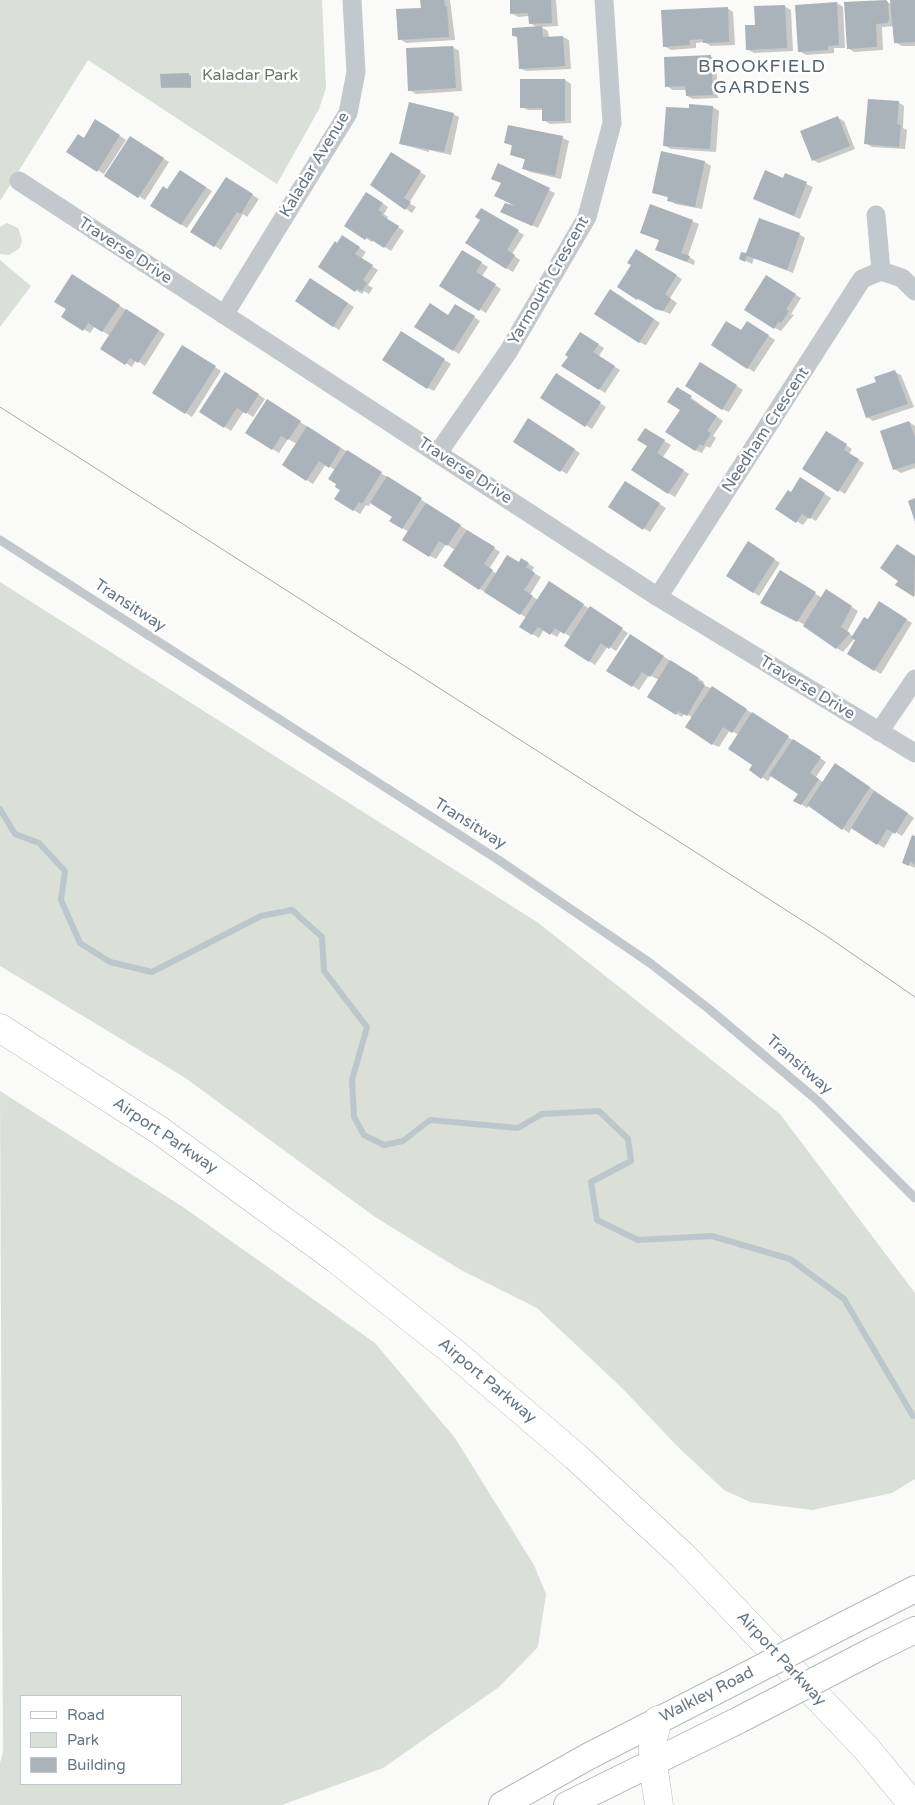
<!DOCTYPE html>
<html>
<head>
<meta charset="utf-8">
<style>
	body { margin:0 }
	#map { position:relative; width:915px; height:1805px; overflow:hidden; background:#fafaf8; font-family:"Varela Round",sans-serif }
	canvas { display:block }
	.legend { position:absolute; left:20px; top:1695px; width:162px; height:90px; box-sizing:border-box; background:#fff; border:1px solid #c1c8cd; margin:0; padding:6px 9px; list-style:none; font-size:15px; color:#657683 }
	.legend li { display:flex; align-items:center; gap:10px; height:25px }
	.legend b { width:25px; border:1px solid #c1c8cd }
</style>
</head>
<body>
<div id="map">
<canvas width="915" height="1805"></canvas>
<ul class="legend">
<li><b style="height:6px;background:#fff"></b>Road</li>
<li><b style="height:14px;background:#dadfd7"></b>Park</li>
<li><b style="height:14px;background:#aab3b9"></b>Building</li>
</ul>
</div>
<script>
const context = document.querySelector('canvas').getContext('2d');
context.lineJoin = 'round';
function fill(path, color) {
  context.fillStyle = color;
  context.fill(path, 'evenodd');
}
function shape(rows) {
  const path = new Path2D();
  for (const r of rows) {
    path.moveTo(r[0], r[1]);
    for (let i = 2; i < r.length; i += 2) path.lineTo(r[i], r[i + 1]);
  }
  return path;
}
function trace(path, color, width, dash) {
  context.strokeStyle = color;
  context.lineWidth = width;
  context.lineCap = dash ? 'butt' : 'round';
  context.setLineDash(dash || []);
  context.stroke(path);
}
function label(font, color, halo, rows, align = 'center') {
  context.font = font + ' "Varela Round",sans-serif';
  context.lineWidth = 5;
  context.setLineDash([]);
  context.textBaseline = 'middle';
  context.strokeStyle = halo;
  context.fillStyle = color;
  for (const [text, x, y, turn = 0] of rows) {
    context.save();
    context.translate(x, y);
    context.rotate((+turn || 0) * Math.PI / 180);
    context.textAlign = isNaN(turn) ? turn : align;
    if (halo) context.strokeText(text, 0, 0);
    context.fillText(text, 0, 0);
    context.restore();
  }
}
fill(shape([
	[0,0,322,0,326,88,319,109,277,184,88,60,0,201],
	[7,223,18,228,22,240,20,248,9,255,0,254,0,227],
	[0,260,31,286,0,327],
	[0,582,537,922,780,1114,915,1293,915,1479,892,1493,812,1510,750,1502,724,1490,678,1447,623,1389,537,1308,461,1270,375,1217,184,1077,0,966],
	[0,1091,183,1207,375,1343,455,1438,534,1565,546,1594,538,1647,499,1687,383,1768,282,1805,0,1805,0,1763,3,1751],
	[21,1696,181,1696,181,1784,21,1784]
]), '#dadfd7');
fill(shape([
	[422,0,450,0,455,40,406,43,400,39,422,9],
	[511,0,556,0,558,26,541,27,548,31,549,38,563,37,569,40,571,69,526,71,520,68,518,38,513,36,538,28,530,23,529,16,518,17,512,13],
	[891,0,915,0,915,46,902,46,896,43,895,26,882,27,883,50,854,52,848,48,885,1,891,4],
	[837,3,843,7,845,48,834,48,834,53,806,55,799,51],
	[784,6,791,10,793,51,754,53,747,49,756,26],
	[727,8,733,12,735,45,711,46,704,42,696,43,696,48,671,50,664,46],
	[453,47,459,51,462,91,416,94,409,90],
	[710,56,716,59,718,98,693,99,687,96,687,90,673,90,667,86],
	[188,74,191,76,191,88,162,87],
	[565,80,571,84,571,123,550,124,543,120,543,110,528,110,521,107],
	[898,102,904,106,903,128,907,130,905,149,872,147,865,143],
	[713,107,719,111,716,152,671,149,664,145,690,110],
	[453,114,459,117,451,155,429,150,429,152,401,144],
	[838,118,844,121,855,149,819,163,813,160],
	[102,124,126,140,104,174,68,152],
	[563,138,569,141,561,179,530,172,524,169,526,160,512,155,512,146,506,143],
	[137,141,169,162,145,200,106,176],
	[398,157,426,176,409,203,416,207,412,213,372,185],
	[705,162,711,166,702,209,675,204,669,198,653,192],
	[499,165,555,193,538,228,508,215,518,208,496,196,502,183],
	[180,171,212,191,187,228,152,206,168,191],
	[786,175,813,187,800,219,761,202,784,180],
	[226,178,259,199,247,217,243,214,221,250,192,231],
	[373,197,388,207,384,214,388,217,387,219,404,231,391,251,374,240,372,242,346,226],
	[651,205,699,224,688,256,695,261,694,265,656,250,660,240,641,232],
	[481,209,524,235,512,254,520,260,513,272,506,268,482,220],
	[799,234,805,238,793,273,754,258,752,264,740,258],
	[349,241,366,252,361,259,378,270,368,285,373,288,369,294,364,291,362,294,320,267,338,244],
	[462,251,488,267,482,276,501,289,486,313,441,285],
	[643,254,682,279,670,298,677,303,670,314,637,299],
	[766,277,801,298,791,314,794,315,781,331,775,328],
	[78,280,165,334,145,366,136,360,132,367,102,348,110,336,95,326,90,333,63,316],
	[317,283,354,307,339,330,312,313],
	[617,294,660,323,646,345,639,342],
	[462,309,480,321,459,354,416,327,449,316],
	[754,326,775,340,754,372,712,345],
	[401,333,451,364,434,391,428,388],
	[587,337,604,348,599,356,620,370,605,393,599,389],
	[189,350,221,371,192,417,153,392],
	[707,367,743,390,729,412,722,409],
	[895,372,901,375,914,407,873,421,867,417,878,383],
	[232,377,265,399,253,417,244,411,231,431,225,427],
	[563,379,606,407,592,429,542,398],
	[678,388,723,421,713,436,716,438,710,448,706,446,702,453,695,450,681,410],
	[267,401,387,477,500,552,489,569,497,574,519,564,522,560,534,567,532,572,541,577,530,595,538,600,555,587,628,633,616,651,608,646,595,665,589,661,571,637,561,631,557,637,544,629,539,638,521,627,527,618,480,589,455,550,446,544,436,559,430,556,409,532,391,521,394,517,371,502,369,506,366,505,360,514,336,499,341,489,335,470,326,464,313,484,283,465,297,444,288,439,279,453,247,433],
	[909,422,915,426,915,468,901,473,894,469],
	[534,423,580,453,567,474,514,442],
	[651,433,671,445,663,457,689,474,675,497,668,493,648,446],
	[826,433,852,449,849,454,864,463,845,494,804,469],
	[801,479,831,498,816,521,809,517,803,525,777,509,792,493],
	[626,483,666,508,650,532,610,507],
	[897,545,915,556,915,596,897,584,900,580],
	[754,546,780,563,759,596,753,592],
	[781,572,822,598,826,591,858,611,847,632,853,636,868,620,879,603,912,623,881,674,848,654,857,640,855,638,843,652,813,633,814,631,805,625,762,602],
	[636,639,704,682,703,685,718,691,826,762,816,777,824,783,842,768,914,818,902,836,894,831,884,848,852,827,849,833,809,805,807,808,795,800,799,794,772,775,768,781,750,770,754,764,739,735,730,730,719,747,712,744,693,718,685,713,682,717,649,696,659,680,649,675,639,690,608,670],
	[915,838,915,868,904,863]
]), '#0003');
trace(shape([
	[0,809,15,834,39,843,65,871,61,900,80,943,110,962,152,972,261,916,292,910,322,937,324,971,367,1027,352,1080,354,1117,364,1135,384,1145,403,1141,430,1120,518,1128,542,1114,599,1111,628,1139,631,1161,591,1182,597,1220,638,1240,712,1236,790,1259,844,1299,913,1416]
]), '#bbc7cb', 6);
fill(shape([
	[420,0,444,0,445,7,447,6,449,37,398,40,396,9,421,8],
	[510,0,551,0,552,23,529,24,528,13,510,14],
	[886,0,888,2,889,20,887,23,876,24,877,47,847,49,844,2],
	[890,0,915,0,915,42,894,43],
	[837,2,839,45,828,46,828,50,798,52,795,5],
	[785,5,787,48,746,50,745,25,755,25,754,6],
	[728,7,729,42,703,43,703,39,690,40,690,45,663,47,661,10],
	[542,26,543,37,563,36,565,66,519,69,517,36,512,36,512,28],
	[453,46,456,88,408,91,406,48],
	[711,55,713,95,686,96,685,86,665,87,664,57],
	[189,73,189,87,161,88,160,74],
	[520,79,565,79,565,121,542,121,542,108,520,108],
	[868,99,899,101,897,124,901,125,899,147,864,144],
	[409,102,454,113,444,152,399,144],
	[689,104,713,106,710,149,663,146,666,107,689,108],
	[838,116,850,146,812,161,800,131],
	[95,119,120,135,97,172,66,152,78,134,84,138],
	[508,125,563,136,555,176,522,169,525,159,510,155,512,145,504,143],
	[130,136,164,158,138,198,104,176],
	[661,151,705,161,695,207,667,201,668,197,652,193],
	[391,152,421,171,404,198,411,202,405,210,370,185],
	[498,163,550,188,532,226,500,212,505,203,516,206,494,196,501,183,491,179],
	[180,170,206,187,181,225,150,206,163,186,167,189],
	[765,170,783,178,785,173,807,182,794,216,753,199],
	[226,177,253,194,241,214,237,212,214,247,190,232],
	[366,192,383,203,378,210,383,213,381,215,399,226,384,248,367,237,365,240,344,226],
	[650,204,693,220,681,253,690,256,687,262,655,250,659,240,640,233],
	[481,208,519,230,507,250,515,255,506,269,465,243,480,220,475,217],
	[759,218,800,233,787,270,747,256,745,262,739,259,741,252,746,253],
	[342,235,360,247,355,254,373,265,363,280,367,283,362,291,357,289,355,292,318,267,335,241,337,243],
	[636,249,677,275,665,294,671,299,663,311,655,309,638,298,637,300,617,287,631,265,627,263],
	[462,250,482,262,476,272,496,284,479,311,439,286],
	[72,274,120,305,102,332,88,323,83,331,61,317,66,309,54,302],
	[766,275,796,294,786,309,789,311,781,323,778,322,774,329,744,310],
	[310,278,348,303,333,327,295,301],
	[610,289,654,319,639,343,594,314],
	[430,303,448,315,455,304,475,316,453,351,414,327],
	[126,309,159,330,138,363,130,358,125,365,100,349],
	[726,321,741,330,747,321,769,335,747,369,711,345],
	[401,331,445,359,427,389,382,360],
	[580,332,599,344,593,352,615,366,599,390,561,366,568,357,565,355],
	[182,345,216,366,185,414,152,393],
	[700,362,737,385,722,410,685,386],
	[895,370,908,404,866,418,856,389,876,382,874,377],
	[225,372,259,394,246,414,237,408,224,428,199,412],
	[556,373,601,402,585,427,540,398],
	[677,387,692,396,690,399,717,416,707,431,711,433,703,446,700,444,695,451,665,432,680,410,667,402],
	[267,399,301,421,288,440,281,436,272,450,245,433],
	[528,418,575,449,560,472,513,442],
	[909,421,915,437,915,463,893,470,880,431],
	[307,426,341,448,329,468,319,461,306,481,282,465],
	[645,428,665,440,657,453,684,470,668,494,631,470,647,446,637,440],
	[826,431,847,444,844,450,859,459,838,492,802,469],
	[347,450,382,472,362,504,359,502,353,511,334,499,340,490,335,487,336,484,328,479],
	[387,476,422,498,402,529,389,521,392,517,370,503],
	[800,477,825,493,810,519,802,514,796,523,775,509,788,490,791,492],
	[625,481,660,503,643,530,608,507],
	[915,498,915,522,908,501],
	[426,503,461,525,447,546,439,541,429,557,402,540],
	[467,530,495,547,484,564,493,570,479,590,443,566],
	[748,541,775,559,753,593,726,576],
	[897,544,915,556,914,597,895,585,898,581,880,568],
	[507,555,519,562,521,558,529,563,526,567,535,573,524,590,533,596,520,615,484,592],
	[780,570,816,592,797,622,760,603],
	[549,581,584,604,564,634,555,628,550,635,538,627,532,635,519,627],
	[826,589,852,606,841,627,850,633,836,649,803,626],
	[879,601,907,619,874,671,847,654,855,640,851,638,864,617,868,619],
	[590,606,623,628,609,649,601,643,589,662,564,646],
	[630,634,664,656,650,677,642,672,632,687,606,671],
	[670,660,699,678,697,680,705,685,687,716,678,711,676,715,647,697],
	[712,686,747,709,732,733,723,727,712,745,685,727],
	[752,712,789,736,761,779,749,770,752,765,728,749],
	[793,739,821,757,810,773,819,779,801,805,793,801,798,794,769,775],
	[835,763,870,787,842,830,807,805],
	[874,791,908,813,895,834,887,829,877,845,851,828],
	[912,835,915,836,915,865,910,861,909,866,902,863]
]), '#aab3b9');
const secondary = shape([
	[848,1623,915,1589],
	[874,1650,915,1630],
	[502,1805,589,1756,714,1692],
	[567,1805,739,1720]
]);
const highway = shape([
	[0,1028,159,1130,336,1259,451,1350,576,1457,683,1556,865,1747,913,1805],
	[658,1720,653,1739,653,1764,659,1805]
]);
trace(secondary, '#b3babf', 28);
trace(highway, '#b4b9bd', 29);
trace(shape([
	[0,540,497,859,650,963,709,1009,818,1101,915,1198]
]), '#c3c8cc', 9);
trace(shape([
	[19,181,658,597,915,753],
	[876,215,881,271],
	[224,315,348,113,356,72,352,0],
	[438,453,508,352,587,217,612,123,604,0],
	[658,597,862,279,881,271,902,278,915,291],
	[879,732,915,679]
]), '#c3c8cc', 19);
trace(secondary, '#fff', 26);
trace(highway, '#fff', 28);
trace(shape([
	[0,407,825,935,915,997]
]), '#a2aab0', 1);
const secondaryBridge = shape([
	[714,1692,848,1623],
	[739,1720,874,1650]
]);
trace(secondaryBridge, '#b3babf', 28, []);
trace(secondaryBridge, '#fff', 26);
label('16px', '#687a64', '#fff', [
	["Kaladar Park",250,76]
]);
label('16px', '#657683', '#fff', [
	["Kaladar Avenue",315,165,-59],
	["Traverse Drive",125,251,33],
	["Yarmouth Crescent",549,281,-60],
	["Needham Crescent",766,430,-57],
	["Traverse Drive",465,471,33],
	["Transitway",130,606,33],
	["Traverse Drive",807,688,31],
	["Transitway",470,824,32],
	["Transitway",799,1065,41],
	["Airport Parkway",165,1136,34],
	["Airport Parkway",487,1381,40],
	["Airport Parkway",781,1659,47],
	["Walkley Road",707,1695,-27]
]);
context.letterSpacing = '1px';
label('18px', '#57646e', '#fff', [
	["BROOKFIELD",762,67],
	["GARDENS",762,88]
]);
context.letterSpacing = '0px';
</script>
</body>
</html>
